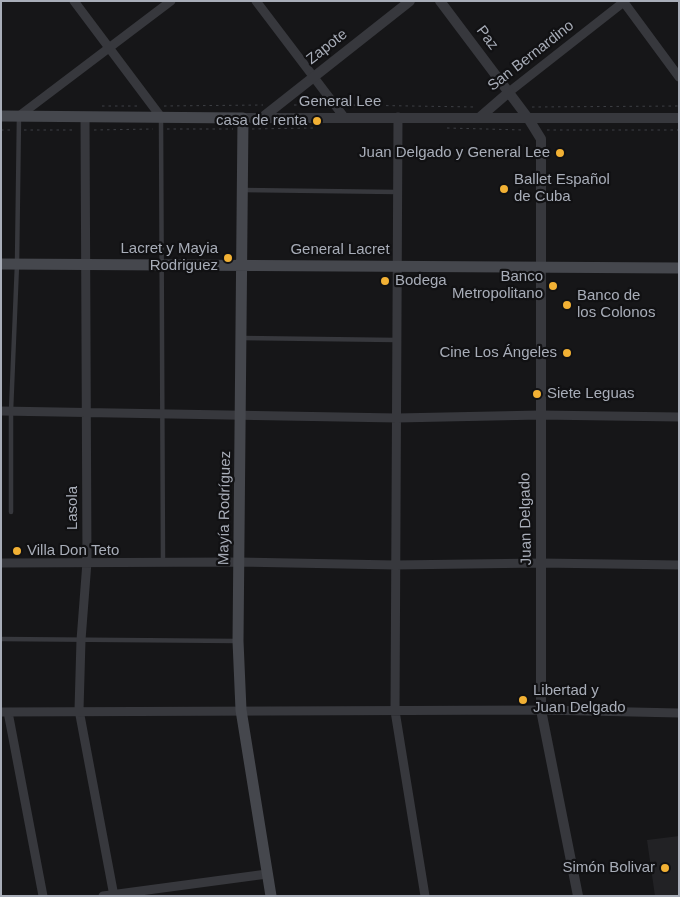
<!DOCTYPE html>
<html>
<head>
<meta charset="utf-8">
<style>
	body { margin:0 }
	#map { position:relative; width:680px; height:897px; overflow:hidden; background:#161618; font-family:Helvetica,sans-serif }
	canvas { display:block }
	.frame { position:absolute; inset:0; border:2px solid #a8adb8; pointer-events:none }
</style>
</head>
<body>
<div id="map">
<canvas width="680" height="897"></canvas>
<div class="frame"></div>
</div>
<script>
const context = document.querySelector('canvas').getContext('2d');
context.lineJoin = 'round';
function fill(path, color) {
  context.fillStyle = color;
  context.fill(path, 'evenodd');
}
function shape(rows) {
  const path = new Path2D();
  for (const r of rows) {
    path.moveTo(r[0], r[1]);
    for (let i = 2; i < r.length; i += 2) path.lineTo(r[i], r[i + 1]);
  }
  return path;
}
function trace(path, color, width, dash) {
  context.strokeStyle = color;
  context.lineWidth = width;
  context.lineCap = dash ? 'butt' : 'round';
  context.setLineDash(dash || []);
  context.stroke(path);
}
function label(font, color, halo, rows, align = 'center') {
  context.font = font + ' Helvetica,sans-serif';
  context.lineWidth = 4.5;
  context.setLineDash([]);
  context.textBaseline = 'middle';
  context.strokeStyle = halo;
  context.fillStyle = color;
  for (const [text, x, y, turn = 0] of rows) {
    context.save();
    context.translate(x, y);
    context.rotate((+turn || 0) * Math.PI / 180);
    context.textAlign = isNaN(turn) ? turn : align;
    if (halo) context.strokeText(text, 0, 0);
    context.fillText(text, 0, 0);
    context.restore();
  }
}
fill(shape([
	[679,836,679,896,655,896,647,840]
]), '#222225');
trace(shape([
	[294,105,323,105],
	[347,105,475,107],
	[102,106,140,106],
	[164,106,263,105],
	[532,107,679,106],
	[447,128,523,130],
	[167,129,233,129],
	[252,129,313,128],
	[1,130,13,130],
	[24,130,75,130],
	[94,130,153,129],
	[547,130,679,130]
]), '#3d3f44', 1, [2.5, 4]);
trace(shape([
	[161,119,163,562],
	[243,190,397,192],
	[242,338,396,340],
	[11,512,11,411,17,264,19,116],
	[1,639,237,641]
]), '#37383d', 4.5);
trace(shape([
	[74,1,161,117],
	[256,1,344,117],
	[623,1,679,77],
	[509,92,625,1],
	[19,116,171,1],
	[85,117,87,562,81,640,79,710,114,896],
	[398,117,395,711,425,896],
	[1,411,397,418,540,415,679,417],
	[1,563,239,562,395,565,541,563,679,565],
	[1,712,541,710,679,713],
	[8,712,43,896],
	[103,896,267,874]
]), '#37383d', 9);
trace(shape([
	[440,1,528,118,541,139,541,710,578,896],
	[263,117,410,1],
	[243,118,679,118],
	[479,118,509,92]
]), '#37383d', 10);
trace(shape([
	[1,116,243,118,238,641,241,710,271,896],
	[1,264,679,268]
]), '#45474d', 11);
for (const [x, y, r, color] of [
	[317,121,5,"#f2b134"],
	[560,153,5,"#f2b134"],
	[504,189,5,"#f2b134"],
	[228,258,5,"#f2b134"],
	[385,281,5,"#f2b134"],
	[553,286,5,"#f2b134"],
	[567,305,5,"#f2b134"],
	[567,353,5,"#f2b134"],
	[537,394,5,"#f2b134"],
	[17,551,5,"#f2b134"],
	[523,700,5,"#f2b134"],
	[665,868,5,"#f2b134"]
]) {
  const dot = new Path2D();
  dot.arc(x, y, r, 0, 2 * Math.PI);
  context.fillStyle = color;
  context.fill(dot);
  trace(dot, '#111113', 2);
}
label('15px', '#a8adb8', '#111113', [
	["Paz",487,38,53],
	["Zapote",327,47,-38],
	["San Bernardino",531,56,-38],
	["General Lee",340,102],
	["General Lacret",340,250],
	["Lasola",73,508,-90],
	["Mayía Rodríguez",225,508,-89],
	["Juan Delgado",526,519,-91]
]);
label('15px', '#a8adb8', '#111113', [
	["casa de renta",307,121],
	["Juan Delgado y General Lee",550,153],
	["Ballet Español",514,180,"left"],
	["de Cuba",514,197,"left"],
	["Lacret y Mayia",218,249],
	["Rodriguez",218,266],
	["Banco",543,277],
	["Metropolitano",543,294],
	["Bodega",395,281,"left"],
	["Banco de",577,296,"left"],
	["los Colonos",577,313,"left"],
	["Cine Los Ángeles",557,353],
	["Siete Leguas",547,394,"left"],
	["Villa Don Teto",27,551,"left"],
	["Libertad y",533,691,"left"],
	["Juan Delgado",533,708,"left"],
	["Simón Bolivar",655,868]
], 'right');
</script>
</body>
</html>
